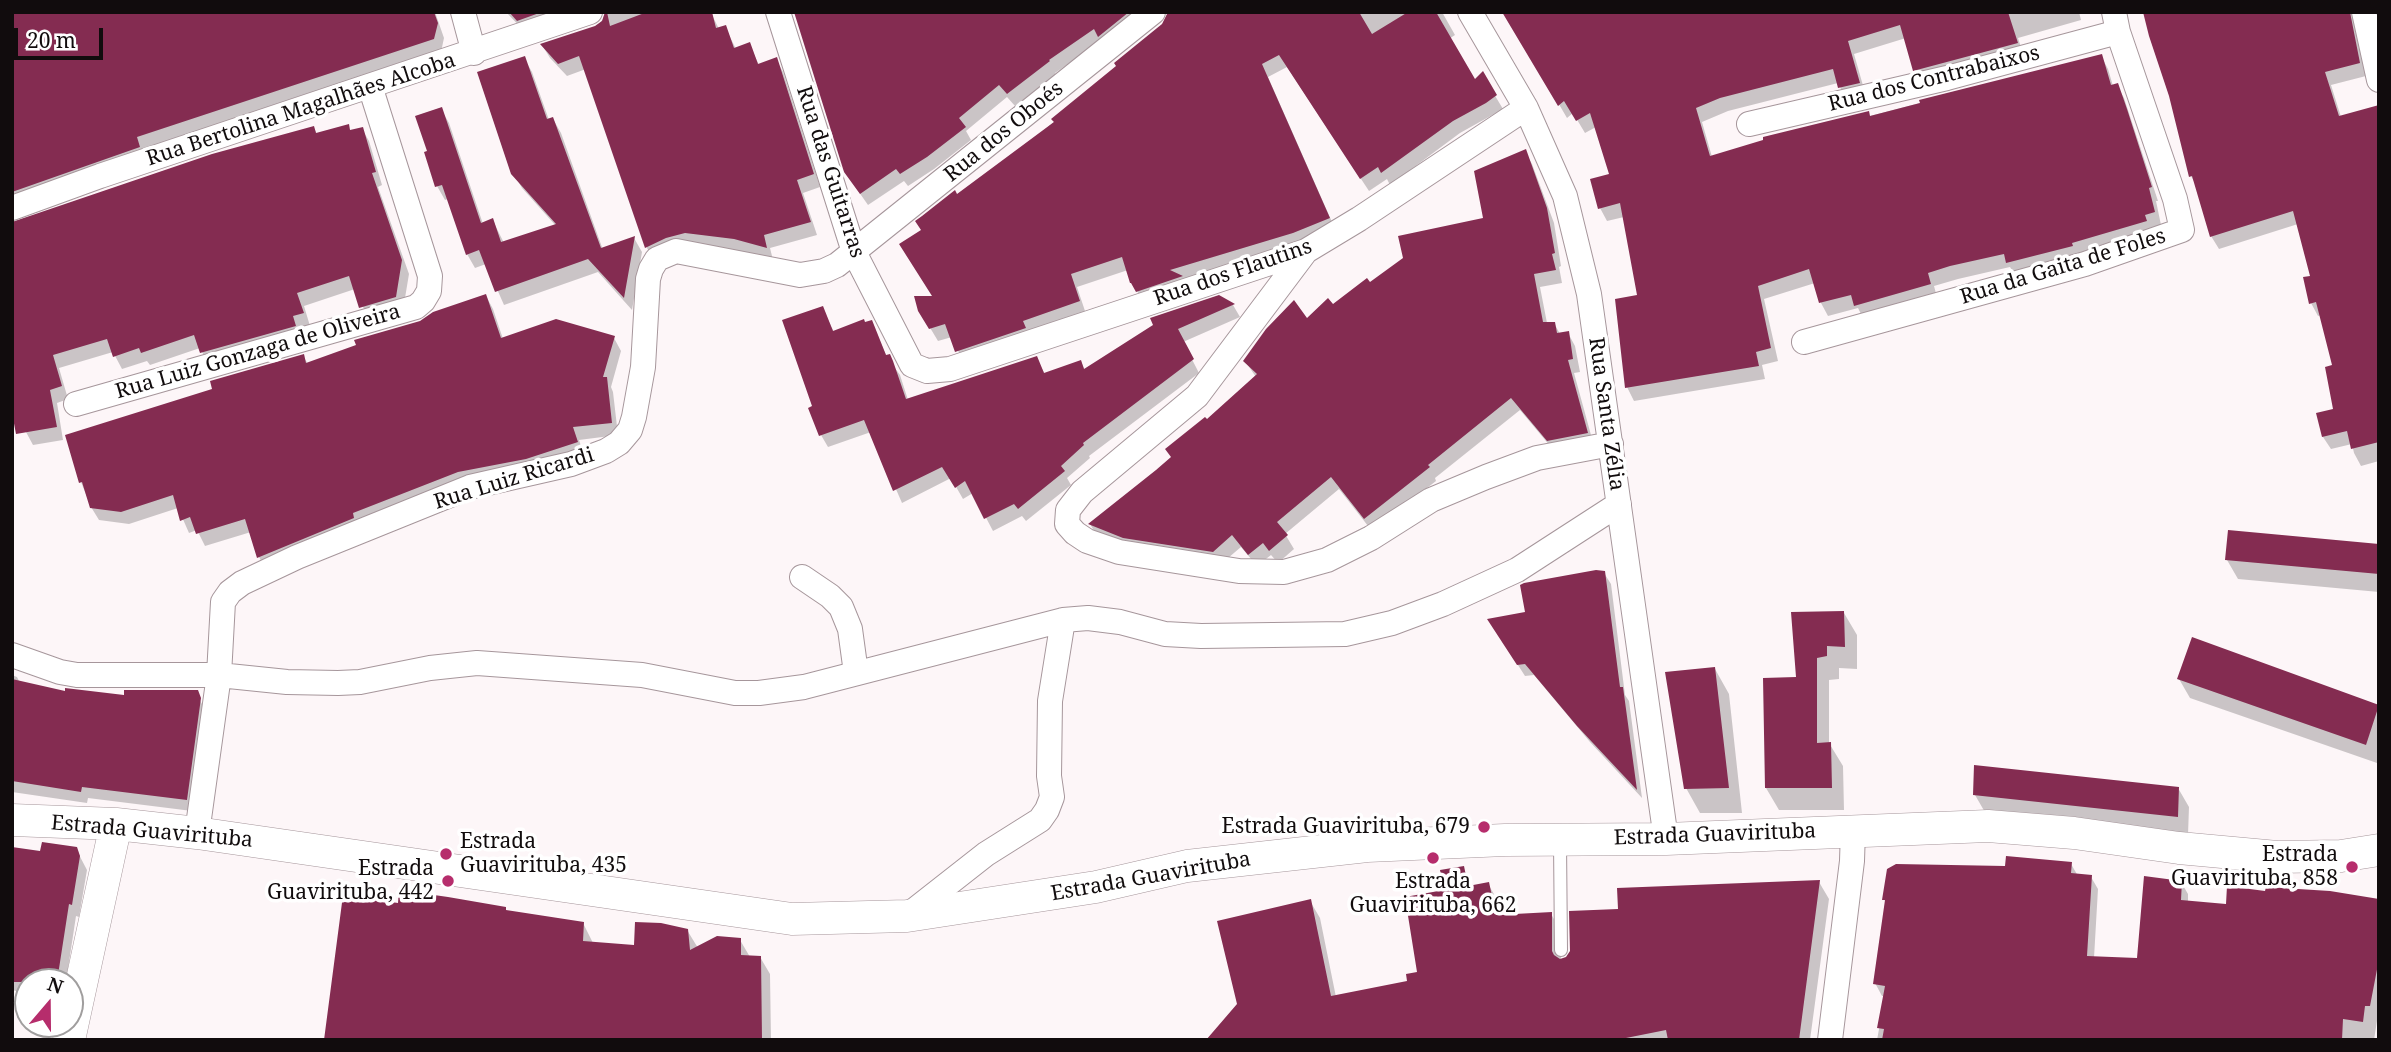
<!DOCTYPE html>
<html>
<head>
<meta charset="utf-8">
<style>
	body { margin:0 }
	#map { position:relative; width:2391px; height:1052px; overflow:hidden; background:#fdf6f8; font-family:"Noto Serif",serif }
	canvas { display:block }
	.frame { position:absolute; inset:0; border:14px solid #110c0d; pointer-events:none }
	.north { position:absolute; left:14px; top:968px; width:70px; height:70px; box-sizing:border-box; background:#fff; border:2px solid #a09e9e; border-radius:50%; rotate:20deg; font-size:19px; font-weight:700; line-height:28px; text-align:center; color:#110c0d }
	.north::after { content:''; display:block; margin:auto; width:24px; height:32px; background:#b62d6c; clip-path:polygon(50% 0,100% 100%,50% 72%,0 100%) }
	.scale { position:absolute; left:14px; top:28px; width:89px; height:32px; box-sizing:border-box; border:4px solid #110c0d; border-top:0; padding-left:9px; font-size:21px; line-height:24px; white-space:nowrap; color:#110c0d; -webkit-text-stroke:5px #fff; paint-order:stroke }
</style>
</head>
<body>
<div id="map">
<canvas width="2391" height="1052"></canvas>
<div class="frame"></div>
<div class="north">N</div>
<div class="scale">20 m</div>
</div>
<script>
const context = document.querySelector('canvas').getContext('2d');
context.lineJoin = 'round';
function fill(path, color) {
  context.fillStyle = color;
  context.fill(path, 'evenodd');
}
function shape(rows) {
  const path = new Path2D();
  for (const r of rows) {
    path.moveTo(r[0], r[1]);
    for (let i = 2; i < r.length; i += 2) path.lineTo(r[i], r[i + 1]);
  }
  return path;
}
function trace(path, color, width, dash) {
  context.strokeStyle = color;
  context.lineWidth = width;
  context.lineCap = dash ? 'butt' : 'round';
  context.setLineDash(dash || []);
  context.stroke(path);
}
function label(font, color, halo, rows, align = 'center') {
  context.font = font + ' "Noto Serif",serif';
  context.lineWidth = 7;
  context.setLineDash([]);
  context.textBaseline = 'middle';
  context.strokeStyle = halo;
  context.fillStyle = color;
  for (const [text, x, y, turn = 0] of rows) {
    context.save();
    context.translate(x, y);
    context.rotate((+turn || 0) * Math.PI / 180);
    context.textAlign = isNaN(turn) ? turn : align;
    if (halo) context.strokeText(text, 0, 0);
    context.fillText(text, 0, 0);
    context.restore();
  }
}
fill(shape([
	[12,12,435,12,444,38,441,52,12,208],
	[506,12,589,12,526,33],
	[603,12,711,13,719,29,725,27,736,49,749,44,759,65,776,59,783,72,820,187,803,193,817,235,770,248,773,260,654,260,647,248,586,69,567,76,550,58,542,45,596,27,606,16,606,13],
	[797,12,1149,12,1102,40,1055,73,1056,75,1015,106,1007,97,966,131,971,140,934,169,908,186,904,181,868,205,854,185],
	[1185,12,1442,12,1455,35,1449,39,1475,81,1482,74,1503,109,1460,133,1390,185,1387,179,1369,191,1287,67,1268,77,1336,231,1139,295,1128,270,1077,287,1086,314,964,364,952,337,938,341,920,311,934,298,923,231,957,196,1012,157],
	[1505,12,2079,12,2081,20,2018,38,2024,57,1923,83,1915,70,1906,38,1854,54,1866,96,1847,101,1838,83,1728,111,1702,122,1712,157,2101,56,2108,69,2113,86,2117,85,2124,98,2158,201,2156,201,2161,225,2015,275,2010,267,1958,279,1934,286,1937,297,1863,318,1858,308,1828,316,1821,303,1815,283,1764,299,1778,361,1762,365,1765,379,1634,401,1627,387,1639,296,1624,217,1607,221,1600,208,1611,175,1596,127,1585,133,1573,113,1567,118],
	[2145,12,2357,12,2366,76,2331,85,2341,117,2379,114,2379,461,2361,466,2354,453,2352,444,2331,449,2323,437,2335,410,2334,367,2321,315,2318,316,2311,303,2312,277,2298,224,2219,249,2211,236,2196,185,2191,176,2171,96],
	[524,58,532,72,549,120,553,119,561,133,603,250,634,238,642,252,632,310,598,272,504,305,486,264,475,268,467,254,448,199,445,200,437,186,441,109,449,123,483,224,493,221,504,243,556,226,522,188,513,173],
	[348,126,351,132,362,129,369,141,382,185,378,187,409,274,403,310,369,320,355,289,304,306,310,326,209,365,200,348,150,365,147,361,122,369,113,352,59,368,68,399,57,403,63,440,33,445,26,432,12,224,314,128,317,134],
	[1525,152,1532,164,1554,223,1561,266,1559,267,1562,283,1540,287,1547,323,1554,323,1560,334,1568,333,1575,346,1580,372,1574,373,1594,446,1556,453,1520,410,1435,478,1436,481,1372,531,1339,489,1285,534,1294,549,1278,563,1271,555,1257,566,1241,547,1221,564,1097,536,1090,524,1158,471,1256,377,1245,361,1307,320,1485,219],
	[486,296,493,309,503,339,614,338,621,351,611,387,613,392,618,435,579,440,584,455,266,570,259,557,251,532,205,546,197,530,189,533,178,508,129,524,99,520,91,507,81,482,214,390,303,356,308,364,421,323],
	[1219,297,1233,305,1240,317,1183,342,1199,373,1089,456,1090,458,1067,478,1071,485,1026,521,1022,516,993,531,973,493,963,499,951,478,902,503,871,432,828,447,821,435,822,308,834,332,871,322,887,357,900,375,908,400,1036,358,1045,374,1081,362,1085,370],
	[2379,546,2379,592,2238,579,2227,560],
	[1604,573,1611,584,1625,695,1629,701,1642,798,1590,742,1534,675,1525,676,1496,631],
	[1844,613,1857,635,1857,669,1839,668,1839,679,1829,680,1829,743,1843,766,1844,810,1779,810,1766,788,1797,679],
	[2193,640,2379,707,2377,763,2190,698,2179,679],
	[1715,669,1729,694,1742,813,1700,813,1686,788],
	[12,675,17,677,20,683,66,694,125,697,195,692,206,711,192,811,88,798,87,803,12,792],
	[2178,788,2189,807,2188,835,1986,814,1975,795],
	[76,849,87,870,79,917,76,916,66,982,28,982,28,994,12,990,12,852,41,853],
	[2071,864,2078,876,2091,877,2098,889,2094,958,2139,960,2181,882,2188,894,2188,902,2228,906,2379,902,2379,1008,2374,1040,1877,1040,1885,996,1882,996,1875,983,1886,903,1884,899,2006,868],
	[1463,868,1474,887,1488,884,1498,901,1501,916,1551,914,1561,931,1561,960,1567,959,1620,911,1819,882,1829,899,1810,1040,1209,1040,1239,1004,1310,901,1320,918,1336,997,1409,982,1419,974,1447,891],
	[399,905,507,912,583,923,593,943,636,947,687,930,698,948,740,940,750,957,760,957,770,974,771,1040,325,1040]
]), '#0003');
fill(shape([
	[12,12,434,12,438,23,434,39,137,137,140,147,12,192],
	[509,12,542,12,517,21],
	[605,12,607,12,610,26,647,12,712,12,716,28,726,25,734,48,750,42,758,64,777,57,814,174,797,180,811,222,764,235,767,248,734,239,685,233,666,238,645,248,579,56,558,64,540,44,595,26,602,21],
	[794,12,1129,12,1098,37,1094,29,1049,60,1050,61,1007,94,999,85,959,118,966,127,927,157,900,174,896,169,860,194,844,172],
	[1168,12,1359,12,1372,34,1408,12,1436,12,1475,79,1483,71,1497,95,1486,103,1453,121,1381,173,1378,167,1360,179,1279,55,1262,64,1330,218,1293,233,1170,270,1183,276,1136,292,1131,283,1130,283,1122,257,1071,274,1080,301,1023,321,1026,328,955,352,945,324,929,329,918,311,914,296,932,296,899,244,921,230,915,221,922,216,955,190,957,194,1054,122,1051,119,1116,66,1114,63,1162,24],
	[1502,12,2008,12,2018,43,1913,71,1900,25,1848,41,1860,83,1838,88,1833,69,1720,98,1696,108,1710,156,1763,140,1763,137,1869,111,1870,116,1920,103,1919,100,2102,54,2111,85,2118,83,2127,109,2152,187,2149,188,2155,212,2145,215,2147,221,2072,243,2073,246,2006,263,2004,254,1950,266,1928,273,1931,284,1854,306,1851,295,1819,303,1809,269,1758,286,1771,348,1756,352,1759,366,1625,388,1615,299,1637,295,1620,203,1598,209,1590,179,1609,174,1590,113,1576,121,1564,101,1558,106],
	[2143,12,2350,12,2360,63,2325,72,2339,116,2379,105,2379,442,2351,449,2347,431,2322,437,2316,413,2333,409,2325,367,2332,365,2316,302,2309,304,2303,277,2310,276,2293,211,2210,237,2192,176,2189,177,2169,96,2149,36],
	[525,56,547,119,553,117,601,248,635,236,624,298,588,259,495,292,479,250,466,255,442,185,435,187,424,152,427,151,415,116,442,107,481,223,493,218,501,242,556,224,511,174,477,72],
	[349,124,350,130,363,127,376,172,372,173,402,260,396,297,359,308,349,276,297,293,304,313,293,316,296,326,200,353,194,335,141,353,139,348,113,357,107,339,53,355,62,386,50,390,57,427,16,434,12,413,12,222,212,154,314,126,316,133],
	[1526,149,1547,208,1555,253,1552,254,1556,270,1534,274,1543,322,1555,322,1557,333,1569,331,1573,359,1568,360,1588,433,1547,441,1511,398,1428,465,1430,467,1364,519,1331,477,1277,522,1288,535,1269,551,1263,543,1248,555,1232,535,1213,552,1123,538,1088,524,1156,470,1171,457,1165,449,1205,417,1207,419,1257,374,1243,361,1266,329,1294,300,1307,318,1328,298,1333,304,1367,278,1370,282,1403,258,1398,236,1483,218,1474,171],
	[486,294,501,338,556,319,615,336,603,377,607,377,612,423,573,427,578,442,526,459,458,472,353,513,354,518,257,558,245,519,196,534,190,517,180,521,173,495,121,512,90,508,82,482,79,483,65,435,212,389,210,381,304,354,306,363,356,345,354,340,420,321,433,312],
	[1219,295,1235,304,1178,329,1194,359,1083,443,1084,445,1061,466,1065,471,1018,509,1014,504,984,519,965,481,955,488,942,467,893,491,864,420,819,436,808,408,812,406,782,320,823,306,833,331,864,319,865,322,872,320,886,355,890,354,893,361,906,399,1037,356,1044,373,1081,360,1084,369,1153,325,1150,318],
	[2228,530,2379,544,2379,574,2225,560],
	[1596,570,1605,571,1620,687,1623,687,1637,790,1577,726,1525,664,1517,665,1487,619,1525,612,1520,585,1524,583],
	[1844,611,1845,647,1827,646,1827,656,1817,658,1817,743,1831,742,1832,788,1765,788,1763,678,1796,677,1791,612],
	[2192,637,2379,705,2366,745,2177,679],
	[1715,667,1729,788,1684,789,1665,672],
	[12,679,65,691,65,688,124,695,124,690,198,690,201,698,187,800,82,787,81,792,12,781],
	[1974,765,2179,787,2178,817,1973,795],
	[42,842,77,847,80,856,72,905,69,904,58,975,52,974,51,982,12,982,12,847,40,851],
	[2006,856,2072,862,2071,873,2092,875,2087,956,2137,958,2144,876,2182,881,2181,900,2226,904,2227,886,2265,891,2266,887,2330,891,2379,899,2379,959,2370,1006,2365,1006,2363,1022,2343,1019,2342,1040,1882,1040,1884,1029,1877,1028,1885,986,1873,984,1885,900,1882,900,1887,869,1896,864,2005,866],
	[1464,866,1468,886,1489,882,1496,915,1552,912,1552,951,1554,955,1560,959,1566,957,1570,951,1569,911,1618,909,1617,888,1820,880,1799,1040,1668,1040,1666,1030,1616,1040,1206,1040,1237,1004,1217,921,1311,899,1331,996,1407,981,1406,974,1417,972,1405,897,1444,890,1440,870],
	[399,890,448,897,506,907,506,910,584,922,583,941,634,945,635,922,661,923,688,929,690,950,717,936,741,938,741,955,761,956,762,1039,324,1040,343,895,398,903]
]), '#842c51');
const service = shape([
	[1560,842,1561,950]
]);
const minor = shape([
	[463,12,474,53],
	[778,12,854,252,912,365,927,371,950,369,1306,251,1359,219,1526,108],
	[1470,12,1526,108,1565,196,1589,294,1666,839],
	[2364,12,2379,80],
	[1749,124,1947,78,2118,32],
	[12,208,100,176,590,12],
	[1306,251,1197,396,1082,492,1068,510,1067,524,1075,533,1087,541,1119,552,1239,571,1284,572,1327,560,1371,538,1431,500,1486,477,1537,458,1611,444],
	[1804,342,2085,264,2182,230,2175,199,2118,32,2114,12],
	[76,404,416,307,423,301,429,291,430,276,370,86],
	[802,577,830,596,841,607,850,629,856,673],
	[12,655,60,672,77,675,219,675,287,682,338,683,360,682,430,668,477,663,642,675,735,693,759,693,804,687,1063,620,1088,618,1120,622,1165,634,1201,636,1345,634,1392,623,1443,604,1517,570,1619,504],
	[197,833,219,675,223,602,230,592,242,583,297,557,470,487,571,464,606,451,619,443,630,430,634,417,643,367,648,279,651,269,657,259,676,251,800,275,824,271,837,265,1153,12],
	[907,916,986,854,1040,820,1047,810,1052,797,1049,776,1050,701,1063,620],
	[1830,1040,1852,861,1853,830]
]);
const tertiary = shape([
	[12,820,116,824,197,833,792,919,907,916,1096,887,1187,866,1367,846,1505,840,1666,839,1988,826,2074,833,2179,848,2277,857,2341,856,2379,850],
	[69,1040,116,824]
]);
trace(service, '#a6969b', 14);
trace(minor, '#a6969b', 26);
trace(tertiary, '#a6969b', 33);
trace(service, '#fff', 12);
trace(minor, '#fff', 24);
trace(tertiary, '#fff', 32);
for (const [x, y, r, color] of [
	[1484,827,7,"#b62d6c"],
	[446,854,7,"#b62d6c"],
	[1433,858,7,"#b62d6c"],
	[2352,867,7,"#b62d6c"],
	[448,881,7,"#b62d6c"]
]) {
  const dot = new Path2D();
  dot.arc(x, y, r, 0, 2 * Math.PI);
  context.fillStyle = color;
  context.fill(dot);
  trace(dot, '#fff', 2.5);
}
label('21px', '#110c0d', '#fff', [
	["Rua dos Contrabaixos",1934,79,-14],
	["Rua Bertolina Magalhães Alcoba",301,110,-18],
	["Rua dos Oboés",1004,132,-39],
	["Rua das Guitarras",830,172,72],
	["Rua da Gaita de Foles",2063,267,-17],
	["Rua dos Flautins",1233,273,-19],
	["Rua Luiz Gonzaga de Oliveira",258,352,-16],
	["Rua Santa Zélia",1606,414,82],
	["Rua Luiz Ricardi",514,479,-17],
	["Estrada Guavirituba",152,832,5],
	["Estrada Guavirituba",1715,835,-2],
	["Estrada Guavirituba",1151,877,-10]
]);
label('21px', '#110c0d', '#fff', [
	["Estrada Guavirituba, 679",1470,827],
	["Estrada",460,842,"left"],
	["Guavirituba, 435",460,866,"left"],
	["Estrada",2338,855],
	["Guavirituba, 858",2338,879],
	["Estrada",434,869],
	["Guavirituba, 442",434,893],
	["Estrada",1433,882,"center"],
	["Guavirituba, 662",1433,906,"center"]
], 'right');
</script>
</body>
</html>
